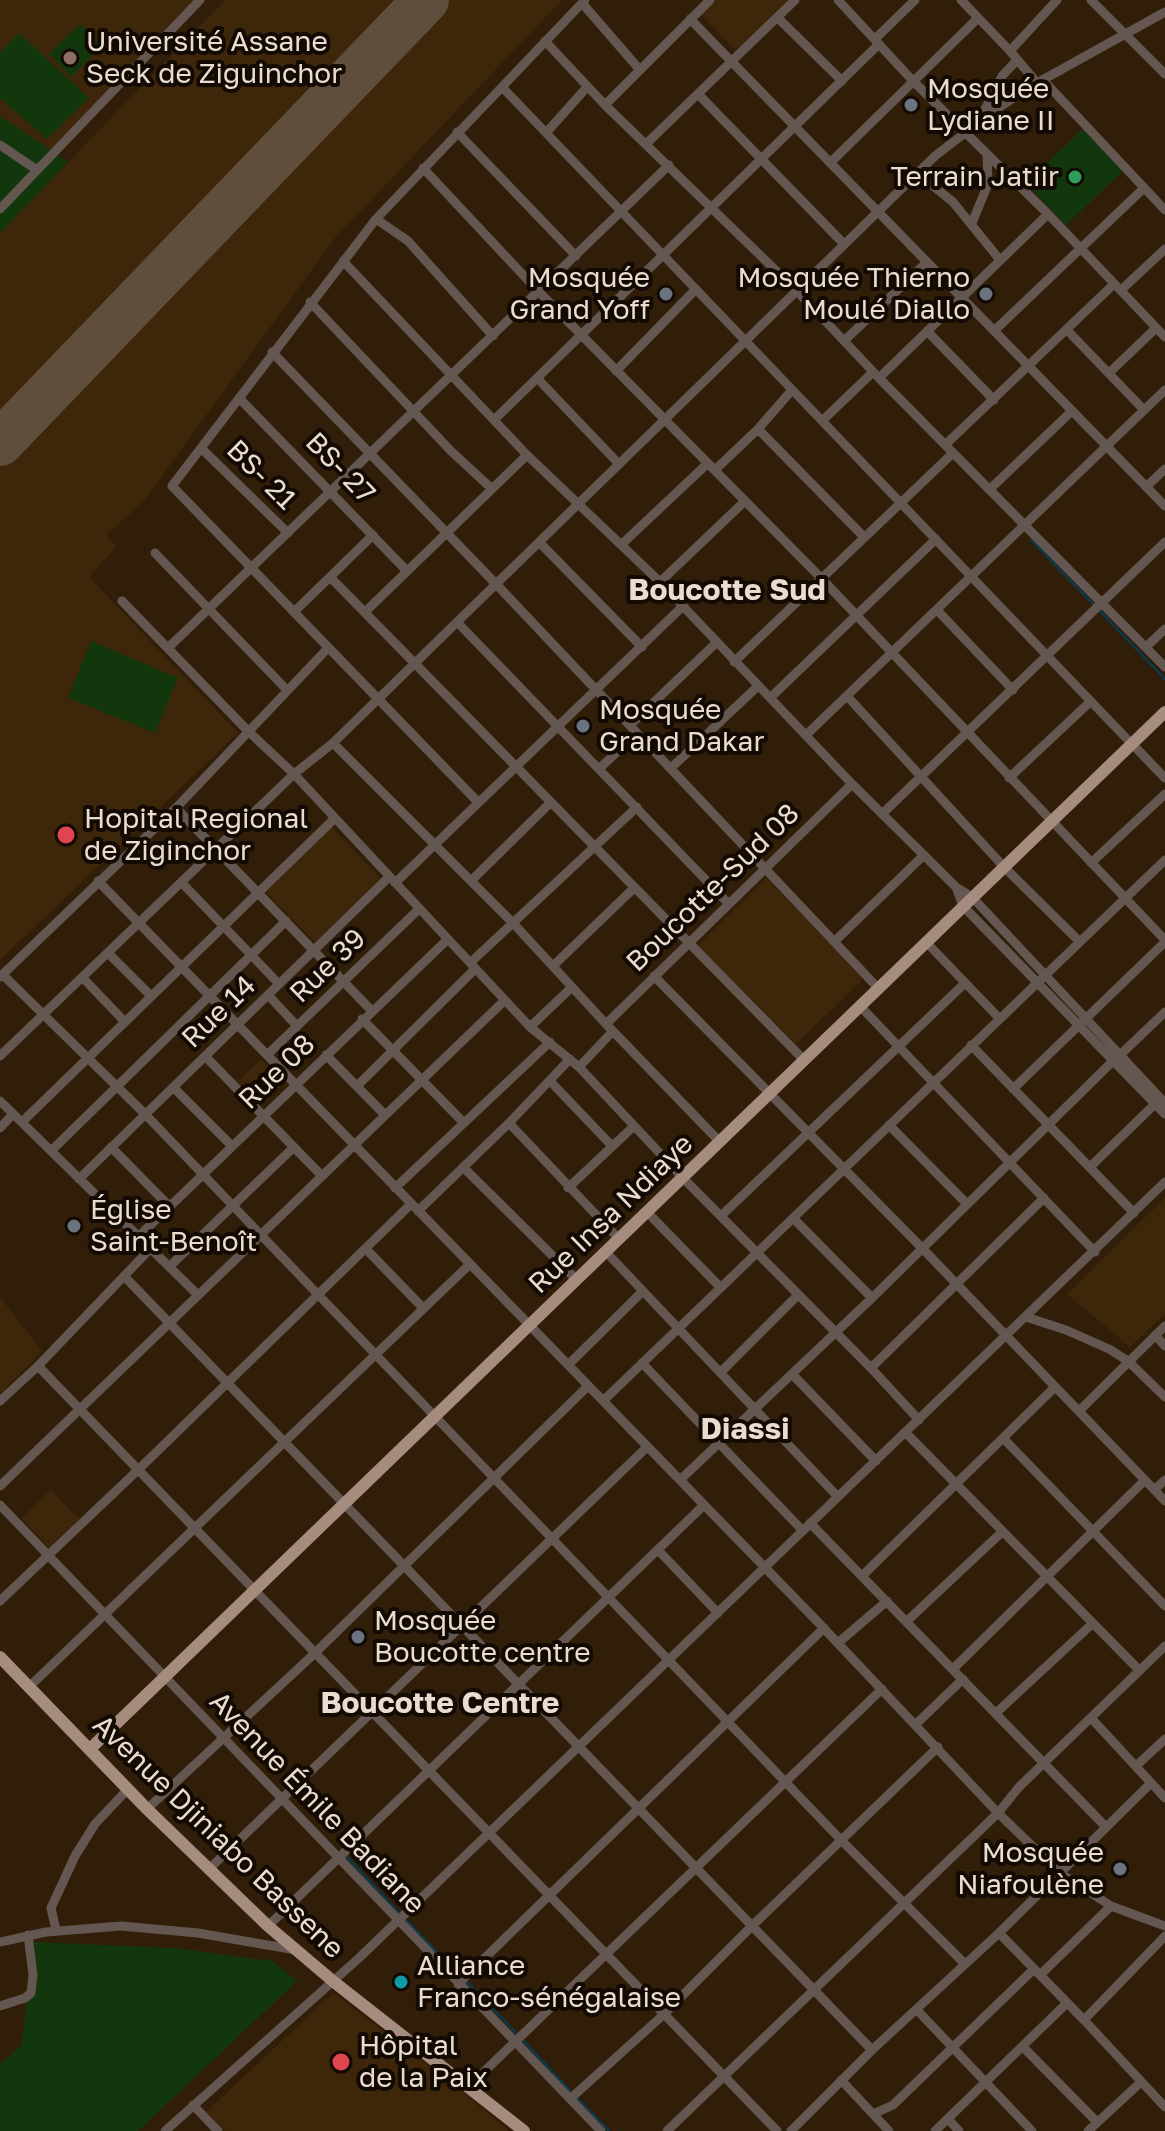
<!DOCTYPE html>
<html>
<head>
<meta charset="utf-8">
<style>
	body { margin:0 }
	canvas { display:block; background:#311e09 }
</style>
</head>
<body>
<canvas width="1165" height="2131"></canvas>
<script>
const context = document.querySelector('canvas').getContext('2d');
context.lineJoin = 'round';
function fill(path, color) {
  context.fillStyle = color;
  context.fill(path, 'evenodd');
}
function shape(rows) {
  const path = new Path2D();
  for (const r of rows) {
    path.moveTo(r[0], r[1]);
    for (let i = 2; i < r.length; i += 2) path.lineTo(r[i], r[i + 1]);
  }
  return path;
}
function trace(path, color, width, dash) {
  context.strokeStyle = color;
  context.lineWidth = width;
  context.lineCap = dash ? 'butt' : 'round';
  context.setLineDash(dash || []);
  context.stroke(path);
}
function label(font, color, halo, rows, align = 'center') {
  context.font = font + ' "Golos Text",sans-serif';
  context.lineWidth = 8;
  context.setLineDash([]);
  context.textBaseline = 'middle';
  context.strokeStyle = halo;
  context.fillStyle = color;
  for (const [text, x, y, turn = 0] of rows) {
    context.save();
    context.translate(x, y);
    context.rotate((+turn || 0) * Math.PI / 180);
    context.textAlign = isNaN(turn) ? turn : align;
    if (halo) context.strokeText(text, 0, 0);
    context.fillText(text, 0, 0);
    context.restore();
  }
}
fill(shape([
	[0,0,196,0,50,150,0,116],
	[225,0,562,0,335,238,143,502,106,535,116,547,89,577,238,733,0,960,0,233],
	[716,0,789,0,739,48,732,47,701,14],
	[331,827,381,879,315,942,265,891],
	[766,878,862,976,861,981,796,1044,698,945],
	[261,1059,269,1067,265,1071,280,1087,262,1105,238,1081],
	[1165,1198,1165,1314,1130,1347,1067,1294],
	[0,1297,42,1351,0,1394],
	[51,1490,79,1519,49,1547,21,1518],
	[333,1993,459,2089,509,2131,225,2131,206,2112]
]), '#3d260a');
fill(shape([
	[80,24,102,46,71,77,49,54],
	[19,33,89,98,47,139,0,98,0,53],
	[0,116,68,162,0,233],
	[1083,129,1123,171,1066,225,1026,183],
	[91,641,178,678,155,733,68,698],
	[33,1942,173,1948,272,1961,297,1981,138,2131,0,2131,0,2064,22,2045]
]), '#13370d');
trace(shape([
	[1031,540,1095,606],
	[1099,610,1165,679],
	[347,1857,400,1914],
	[404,1918,461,1977],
	[466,1981,517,2034],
	[522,2039,572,2093],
	[576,2097,609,2131]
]), '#043e57', 2);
trace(shape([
	[0,443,426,0]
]), '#604e3c', 46);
trace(shape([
	[838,0,913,81,1048,214,1165,337],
	[961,0,1010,51],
	[1091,0,1165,74],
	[582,3,640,70],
	[778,18,842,81],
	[690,19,1165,506],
	[875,39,915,0],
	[545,41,605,105,796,290,879,378,1165,667],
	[1043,80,1165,210],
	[1037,83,1010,51,1057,0],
	[502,87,1127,739],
	[698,94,844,244],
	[605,105,710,0],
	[979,121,1002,76,1017,60],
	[457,132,576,256],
	[546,133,587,87],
	[647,143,795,0],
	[0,145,37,170],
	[830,163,978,18],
	[423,168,539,292,821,578,1165,940],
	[917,173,953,202,1000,260],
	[0,209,200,0],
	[376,219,408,241,493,336],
	[972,223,988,184,987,155],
	[343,261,527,455,660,582,852,784,956,887,972,897,1165,1103],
	[1121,290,1165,249],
	[310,302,451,451,492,489],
	[1067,330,1144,410],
	[927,331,994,400],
	[994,331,1144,188],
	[844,341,927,262],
	[272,352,496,584,878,988],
	[616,371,696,289],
	[1109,373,1156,328],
	[537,378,618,463],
	[879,378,1048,214],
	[239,398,407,571],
	[494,420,879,44],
	[822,421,873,372],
	[758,429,864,537],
	[945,445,1114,284],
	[202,449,288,533],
	[715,470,758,429,792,390],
	[1146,487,1165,469],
	[989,490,1072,411],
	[539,542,642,647],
	[622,544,708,463],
	[155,553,286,689],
	[330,577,804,1060],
	[660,582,745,501],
	[122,601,249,732,294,774,530,1027,579,1067,683,1178,871,1368,919,1420],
	[937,610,1013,690],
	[294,612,373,535],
	[365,612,527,455],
	[457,622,728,903],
	[1146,647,1165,629],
	[168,648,669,165],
	[734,662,953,453],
	[847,696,1004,867,1079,941],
	[770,698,936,539],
	[630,725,716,643],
	[806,735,1165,390],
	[333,743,513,923,606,1024,719,1141],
	[1137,749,1165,778],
	[600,768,637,733],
	[671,768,758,686],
	[1009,778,1091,701],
	[477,801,172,486,376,219,585,0],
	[176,808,371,1010],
	[882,814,1165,542],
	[1091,863,1165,794],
	[98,881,815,1619,998,1813,1060,1873,1111,1906,1165,1926],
	[471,881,550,803],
	[182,883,279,984],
	[395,883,682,607],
	[956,887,963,906,1165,1114],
	[835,941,924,855],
	[926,942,999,1018],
	[109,954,150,995],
	[470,963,637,807],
	[554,965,634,888],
	[2,974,145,1114,841,1840,965,1964],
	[654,976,921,1247,1165,1501],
	[0,977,176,808,328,648],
	[83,978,124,1021],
	[268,995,297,1026],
	[860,1006,1095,1252],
	[362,1019,464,1123],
	[606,1024,852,784],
	[530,1027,572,987],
	[971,1045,1134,1213],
	[267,1055,419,909],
	[326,1055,385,1115],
	[1120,1055,1165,1012],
	[0,1056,294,774,333,743,935,156,995,110,1037,83,1165,12],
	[205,1056,322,1176],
	[579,1067,613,1031],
	[550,1081,612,1146],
	[357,1086,475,969],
	[173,1087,232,1146],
	[1013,1089,1165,942],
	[0,1101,198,1295],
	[22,1122,334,819],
	[509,1123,619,1239],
	[889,1125,967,1204],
	[0,1128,13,1114],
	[111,1147,170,1207],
	[51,1151,286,921],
	[1091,1166,1155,1104],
	[463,1167,577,1280],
	[79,1179,389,877],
	[395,1188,550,1042],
	[568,1188,634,1126],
	[418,1211,509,1123,570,1059],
	[647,1212,720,1287],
	[721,1216,965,983],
	[793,1218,872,1298],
	[138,1237,448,939],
	[366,1249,423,1308],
	[606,1252,838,1497],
	[170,1266,293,1148],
	[124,1276,872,2050],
	[1026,1317,1066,1330,1109,1349,1128,1361,1165,1397],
	[1155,1335,1165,1346],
	[642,1363,803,1531],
	[568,1365,643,1291],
	[38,1366,777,2131],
	[871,1368,1044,1198],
	[721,1372,798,1295],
	[792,1374,876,1461],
	[0,1401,38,1366,150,1249],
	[603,1401,1165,860],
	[1079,1411,1165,1326],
	[906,1433,1139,1670],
	[1003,1438,1165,1606],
	[680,1480,872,1298,1114,1060],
	[0,1486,505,1000],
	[1154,1490,1165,1480],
	[0,1505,601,2131],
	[810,1523,1106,1827],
	[658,1550,718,1613],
	[862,1576,1055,1387],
	[0,1601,138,1470,411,1204],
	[907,1621,1002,1532],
	[838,1643,887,1601],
	[953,1669,1145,1480],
	[29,1687,470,1264],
	[996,1713,1092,1624],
	[1091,1718,1165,1798],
	[916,1724,963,1679],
	[1136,1766,1165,1739],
	[147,1809,314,1654,588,1386],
	[209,1869,647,1447],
	[268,1926,704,1505],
	[56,1930,51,1908,75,1856,95,1824,128,1789],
	[999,1933,1084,2020,1165,2107],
	[0,1942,46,1932,121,1926,198,1933,296,1950],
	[1040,1975,1111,1906],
	[458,1984,824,1628],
	[0,2006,25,1998,31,1993,33,1975,28,1935],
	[917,2010,1032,2131],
	[1084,2020,1165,1936],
	[1023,2047,1097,2122],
	[841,2080,889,2131],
	[467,2088,882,1689],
	[570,2099,662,2016,752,1926,938,1747],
	[193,2105,218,2131],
	[873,2114,893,2105,1034,1969],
	[948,2119,959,2131],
	[165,2131,359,1958,1165,1182],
	[667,2131,998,1813,1019,1787,1165,1646],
	[791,2131,872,2050,999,1933,1151,1783],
	[935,2131,1067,2003],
	[1088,2131,1141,2082]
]), '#645751', 9);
trace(shape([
	[0,1657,147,1809,268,1926,334,1982,524,2131],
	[90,1749,1165,712]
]), '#a68b7f', 12);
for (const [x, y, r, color] of [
	[70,58,8,"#8d6e63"],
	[911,105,8,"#6b7280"],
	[1075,177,8,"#2e9e5b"],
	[666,294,8,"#6b7280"],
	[986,294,8,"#6b7280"],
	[583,726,8,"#6b7280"],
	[66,835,10,"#e0444e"],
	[74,1226,8,"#6b7280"],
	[358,1637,8,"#6b7280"],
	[1120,1869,8,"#6b7280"],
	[401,1982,8,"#0f9aa8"],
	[341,2062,10,"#e0444e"]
]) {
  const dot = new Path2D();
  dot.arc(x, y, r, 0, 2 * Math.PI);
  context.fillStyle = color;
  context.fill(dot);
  trace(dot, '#120a03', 3);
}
label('28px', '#eaddd0', '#120a03', [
	["Université Assane",86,42],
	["Seck de Ziguinchor",86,74],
	["Mosquée",927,89],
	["Lydiane II",927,121],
	["Terrain Jatiir",1059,177,"right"],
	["Mosquée",650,278,"right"],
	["Grand Yoff",650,310,"right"],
	["Mosquée Thierno",970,278,"right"],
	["Moulé Diallo",970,310,"right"],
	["Mosquée",599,710],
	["Grand Dakar",599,742],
	["Hopital Regional",84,819],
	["de Ziginchor",84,851],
	["Église",90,1210],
	["Saint-Benoît",90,1242],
	["Mosquée",374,1621],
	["Boucotte centre",374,1653],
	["Mosquée",1104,1853,"right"],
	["Niafoulène",1104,1885,"right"],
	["Alliance",417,1966],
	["Franco-sénégalaise",417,1998],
	["Hôpital",359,2046],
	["de la Paix",359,2078]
], 'left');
label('28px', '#eaddd0', '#120a03', [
	["BS- 27",340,468,46],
	["BS- 21",261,475,45],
	["Boucotte-Sud 08",713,888,-44],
	["Rue 39",328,966,-44],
	["Rue 14",219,1012,-44],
	["Rue 08",277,1072,-44],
	["Rue Insa Ndiaye",611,1214,-44],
	["Avenue Émile Badiane",317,1803,46],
	["Avenue Djiniabo Bassene",218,1837,44]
]);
label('bold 30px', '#eaddd0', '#120a03', [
	["Boucotte Sud",727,590],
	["Diassi",745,1429],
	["Boucotte Centre",440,1703]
]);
</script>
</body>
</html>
